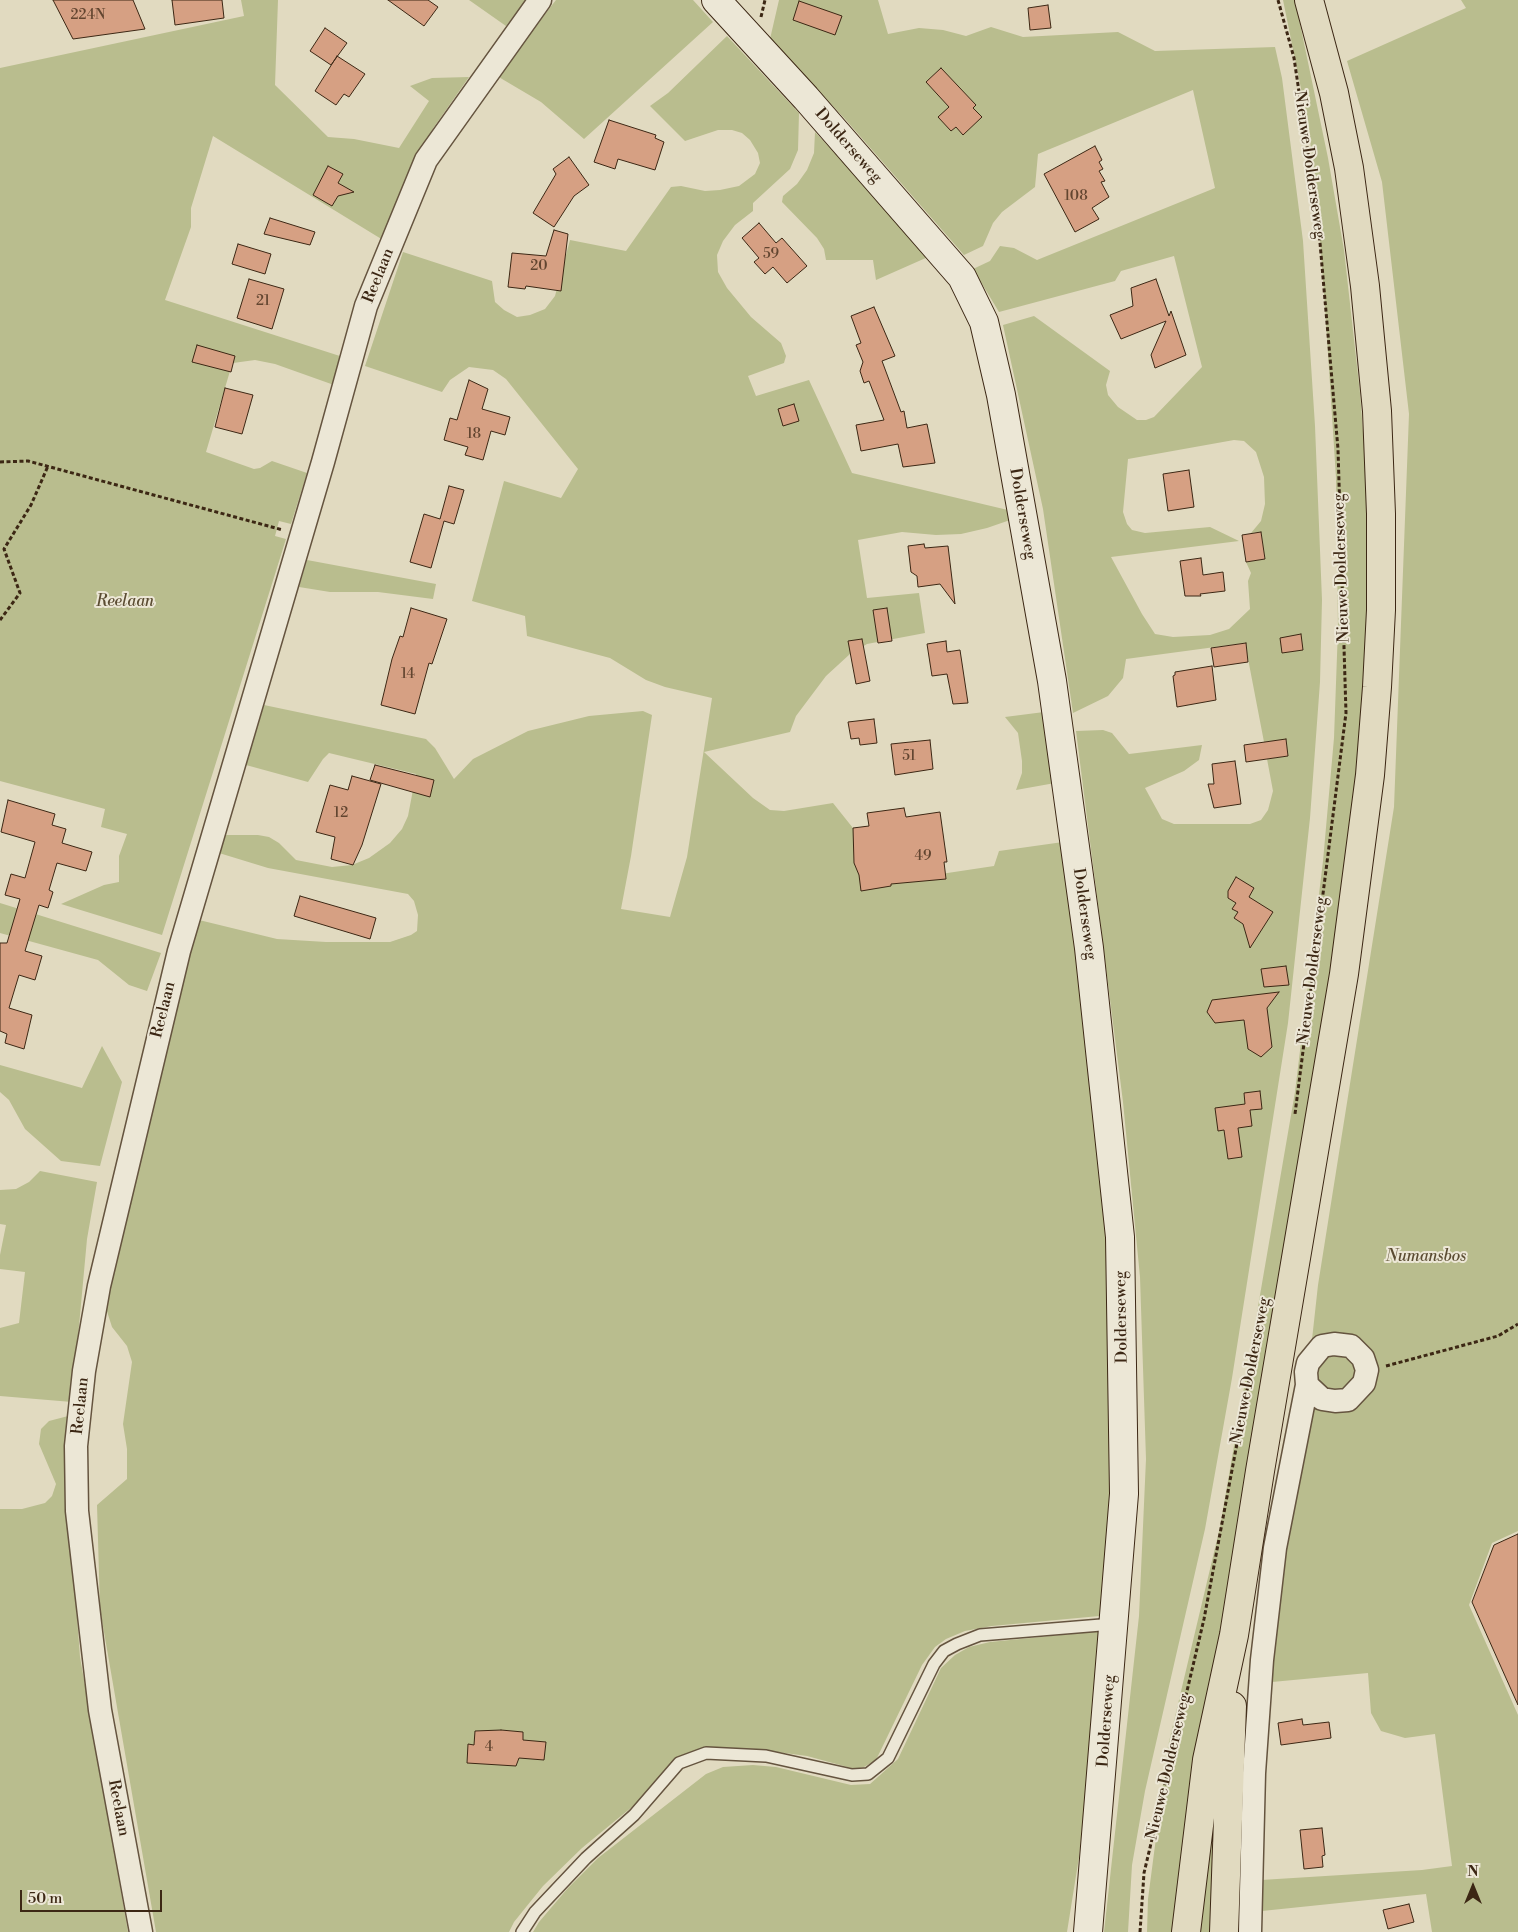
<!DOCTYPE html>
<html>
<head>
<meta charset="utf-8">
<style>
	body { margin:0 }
	#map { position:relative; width:1518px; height:1932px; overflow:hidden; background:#e1dac0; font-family:"Libre Bodoni",serif }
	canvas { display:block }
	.north { position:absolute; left:1448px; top:1862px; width:50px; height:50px; -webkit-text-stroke:4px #ece7d6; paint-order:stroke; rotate:0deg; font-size:14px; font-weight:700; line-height:20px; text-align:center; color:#3c2714 }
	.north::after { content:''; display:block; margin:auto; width:18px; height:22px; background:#3c2714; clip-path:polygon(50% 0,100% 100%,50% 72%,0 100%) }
	.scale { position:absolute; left:20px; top:1890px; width:142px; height:22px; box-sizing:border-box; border:2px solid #3c2714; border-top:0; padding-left:6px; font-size:15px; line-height:18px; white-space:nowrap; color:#3c2714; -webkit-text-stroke:4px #ece7d6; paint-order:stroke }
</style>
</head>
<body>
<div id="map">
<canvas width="1518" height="1932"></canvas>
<div class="north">N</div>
<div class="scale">50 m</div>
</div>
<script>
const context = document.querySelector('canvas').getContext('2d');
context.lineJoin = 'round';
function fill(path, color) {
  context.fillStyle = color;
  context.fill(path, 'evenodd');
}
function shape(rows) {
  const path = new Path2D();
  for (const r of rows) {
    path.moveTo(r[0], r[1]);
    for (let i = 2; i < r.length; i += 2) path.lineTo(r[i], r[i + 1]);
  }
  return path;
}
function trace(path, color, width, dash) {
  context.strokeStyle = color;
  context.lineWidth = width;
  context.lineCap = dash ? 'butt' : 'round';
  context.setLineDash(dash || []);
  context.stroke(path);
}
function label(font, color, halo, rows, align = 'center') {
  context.font = font + ' "Libre Bodoni",serif';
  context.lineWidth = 4;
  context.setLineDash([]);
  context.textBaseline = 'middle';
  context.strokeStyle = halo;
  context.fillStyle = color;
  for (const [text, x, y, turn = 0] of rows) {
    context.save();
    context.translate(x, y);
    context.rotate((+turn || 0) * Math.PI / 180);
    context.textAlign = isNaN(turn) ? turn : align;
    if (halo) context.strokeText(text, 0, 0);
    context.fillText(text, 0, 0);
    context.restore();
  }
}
fill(shape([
	[241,0,278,0,275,85,328,137,354,139,399,148,429,101,410,86,432,78,469,77,434,127,414,164,383,240,213,136,191,208,191,227,165,300,343,357,334,385,275,364,255,360,233,363,230,371,206,452,254,469,260,468,272,461,307,473,291,524,279,521,275,536,286,539,162,935,61,904,104,885,119,882,119,856,127,834,101,827,105,809,0,781,0,68,244,16],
	[469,0,526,0,506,26],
	[556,0,693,0,713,22,584,139,541,102,497,76],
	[779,0,878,0,888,34,919,28,943,30,966,36,991,27,1023,37,1118,32,1155,51,1275,47,1282,78,1303,241,1315,426,1322,600,1320,682,1310,818,1288,1023,1232,1378,1205,1529,1145,1791,1132,1865,1128,1932,1104,1932,1139,1616,1146,1459,1140,1277,1123,1102,1076,731,1103,730,1112,733,1129,754,1202,745,1199,760,1184,771,1145,788,1162,819,1174,824,1250,824,1261,820,1268,810,1273,791,1267,759,1288,756,1286,740,1264,742,1245,643,1126,659,1123,678,1108,696,1073,713,1043,509,1003,325,1034,316,1110,371,1106,385,1108,395,1118,407,1137,420,1146,420,1154,417,1202,367,1174,256,1121,271,1115,281,999,312,973,269,990,261,1000,246,1014,248,1037,260,1215,188,1193,90,1038,154,1035,187,1002,212,993,223,983,246,964,255,845,119,770,39],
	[1234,440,1244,441,1256,452,1264,477,1265,504,1261,521,1251,533,1261,532,1265,559,1246,562,1251,573,1248,581,1250,609,1229,629,1210,635,1173,637,1155,634,1142,614,1111,557,1239,541,1210,527,1145,533,1132,530,1127,524,1123,512,1128,459],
	[1283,0,1295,0,1328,158,1344,250,1360,393,1366,470,1367,667,1355,826,1176,1932,1147,1932,1148,1899,1168,1746,1220,1527,1295,1092,1323,861,1334,738,1338,628,1336,478,1325,307,1317,200,1308,123],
	[1461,0,1518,0,1518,1531,1492,1543,1469,1605,1518,1715,1518,1932,1432,1932,1426,1894,1262,1911,1261,1880,1422,1870,1452,1866,1435,1734,1405,1738,1381,1731,1371,1713,1368,1673,1272,1682,1283,1557,1293,1512,1318,1285,1394,807,1409,414,1382,182,1347,61,1466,8],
	[727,36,799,113,798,150,790,169,753,203,753,211,735,225,723,241,717,255,718,272,727,288,751,317,781,343,786,356,784,363,748,376,756,396,809,380,852,473,1012,511,1013,519,987,528,961,534,936,535,902,532,858,540,867,598,919,593,925,633,867,644,850,654,826,676,796,716,790,732,704,752,753,798,770,810,784,811,833,803,892,877,901,880,994,866,999,851,1063,842,1078,947,1115,1318,1110,1615,992,1626,965,1631,946,1639,935,1647,922,1665,876,1760,864,1767,855,1769,807,1756,770,1751,727,1751,688,1764,649,1793,582,1848,543,1886,514,1922,509,1932,156,1932,100,1609,97,1505,127,1479,127,1449,123,1424,132,1362,127,1346,112,1327,104,1302,112,1234,199,920,277,939,326,942,390,942,411,935,417,931,418,915,414,901,408,894,268,868,219,853,225,835,258,835,269,837,279,843,296,860,332,867,352,865,369,858,390,843,402,829,408,816,416,774,329,753,323,759,308,782,246,765,264,705,426,739,435,748,454,779,473,759,528,731,589,716,643,711,652,715,631,856,621,909,670,917,687,857,712,698,665,687,646,680,610,658,527,636,525,616,472,601,504,481,561,498,578,469,506,379,493,370,469,367,450,380,442,392,365,366,403,252,492,281,495,302,504,310,517,317,530,315,545,309,555,296,570,240,626,251,671,187,681,186,705,191,720,190,739,186,755,174,760,163,758,153,750,140,742,133,732,130,718,130,685,141,650,106,668,93],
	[815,132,908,231,928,257,876,280,873,260,826,260,824,249,817,238,782,202,783,196,797,184,807,170,814,153],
	[307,560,436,584,433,599,378,592,330,592,299,587],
	[1044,712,1055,783,1016,790,1022,773,1022,761,1018,733,1005,717],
	[0,903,161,953,147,991,129,985,98,960,0,933],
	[102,1046,122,1082,100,1166,61,1161,25,1129,9,1100,0,1092,0,1065,82,1088],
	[40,1171,97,1182,87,1239,72,1402,0,1396,0,1328,19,1323,25,1272,0,1269,0,1255,6,1225,0,1224,0,1190,16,1189,29,1182],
	[72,1415,72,1552,80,1657,128,1932,0,1932,0,1509,22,1509,45,1503,52,1496,56,1484,39,1444,41,1429,49,1421],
	[1102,1631,1079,1857,1067,1932,533,1932,539,1922,568,1888,598,1858,706,1774,723,1767,753,1765,776,1767,851,1785,870,1784,898,1759,941,1668,955,1655,969,1647,990,1642],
	[1212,1835,1213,1932,1196,1932]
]), '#b9bd8e');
const building = shape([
	[53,0,133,0,145,29,73,39,53,0],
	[172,0,222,0,224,18,175,25,172,0],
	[388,0,428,0,438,7,424,26,388,0],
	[799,1,842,16,835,35,793,20,799,1],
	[1048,5,1051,28,1030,30,1028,8,1048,5],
	[325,28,347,43,331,65,310,51,325,28],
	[337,56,365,74,349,97,344,94,336,105,315,91,337,56],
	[941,68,976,105,973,108,982,117,963,135,956,127,951,131,938,117,949,107,926,82,941,68],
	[609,120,656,135,655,138,664,142,655,170,618,159,615,169,594,162,609,120],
	[1095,146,1102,160,1099,162,1103,169,1099,171,1105,181,1101,182,1109,197,1092,208,1099,219,1075,232,1044,174,1095,146],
	[569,157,589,185,574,196,554,227,533,213,556,174,553,169,569,157],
	[328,166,343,174,338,183,354,192,338,196,332,206,313,195,328,166],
	[270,218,315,232,310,245,264,234,270,218],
	[759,223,776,243,782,238,807,266,787,283,773,267,765,274,754,262,759,258,742,238,759,223],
	[554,230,568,234,561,291,526,286,525,289,508,287,512,253,546,256,554,230],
	[238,244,271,254,265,274,232,264,238,244],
	[249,279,284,289,272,329,237,318,249,279],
	[1156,279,1169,316,1171,311,1186,355,1155,368,1151,355,1166,321,1121,339,1110,315,1133,306,1131,288,1156,279],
	[874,307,895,356,882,361,901,412,904,411,907,428,927,424,935,463,903,467,898,444,861,451,856,425,884,420,869,381,864,383,860,371,863,362,856,345,861,343,851,316,874,307],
	[197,345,235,356,231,372,192,362,197,345],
	[469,380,488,389,482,409,510,417,505,435,491,431,483,460,465,455,468,447,444,440,450,418,457,420,469,380],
	[225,388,253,395,242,434,215,427,225,388],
	[794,404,799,421,783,426,778,409,794,404],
	[1189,470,1194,507,1168,511,1163,474,1189,470],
	[449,486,464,490,454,524,444,521,431,568,410,562,424,514,440,519,449,486],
	[1261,532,1265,559,1246,562,1242,535,1261,532],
	[924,544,925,548,948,546,955,604,940,584,918,587,917,576,911,572,908,546,924,544],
	[1201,558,1203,575,1223,572,1225,591,1200,594,1201,596,1185,596,1180,561,1201,558],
	[411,608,447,619,432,664,429,663,415,714,381,705,392,659,400,636,403,637,411,608],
	[887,608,892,641,878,643,873,610,887,608],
	[1301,634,1303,650,1282,653,1280,638,1301,634],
	[862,639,870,681,856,684,848,641,862,639],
	[946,641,947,652,960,650,968,703,953,704,947,674,932,676,927,644,946,641],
	[1246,643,1248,662,1214,667,1211,648,1246,643],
	[1212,666,1216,700,1177,707,1173,676,1175,675,1175,672,1212,666],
	[874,719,877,743,860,745,859,738,851,739,848,722,874,719],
	[1286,739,1288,756,1246,762,1244,745,1286,739],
	[930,740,933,769,895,775,891,744,930,740],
	[1235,761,1241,804,1214,808,1208,784,1214,784,1212,764,1235,761],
	[375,765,434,780,430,797,370,780,375,765],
	[352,776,381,784,362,845,353,865,331,859,335,837,316,832,330,785,348,790,352,776],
	[8,800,55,814,52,825,66,829,62,843,92,852,86,871,57,863,49,890,53,892,48,908,39,905,25,951,42,956,35,980,19,975,9,1008,32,1015,24,1049,5,1043,7,1034,0,1031,0,943,7,943,20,899,5,895,11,874,25,878,35,842,1,832,8,800],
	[904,808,906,817,940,812,947,862,944,862,946,879,891,884,891,886,861,891,859,875,854,863,853,828,869,826,867,813,904,808],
	[1236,877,1254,888,1249,897,1273,912,1250,948,1243,924,1234,918,1238,912,1232,909,1236,903,1228,898,1228,891,1236,877],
	[300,896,376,918,370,939,294,916,300,896],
	[1286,966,1289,985,1264,987,1261,969,1286,966],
	[1279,992,1267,1008,1272,1047,1261,1057,1248,1049,1244,1020,1215,1023,1207,1012,1212,1000,1279,992],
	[1260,1091,1262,1109,1250,1110,1252,1126,1238,1128,1242,1157,1228,1159,1224,1130,1218,1131,1215,1108,1245,1104,1244,1093,1260,1091],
	[1518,1534,1518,1705,1472,1602,1494,1545,1518,1534],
	[1302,1719,1303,1725,1329,1722,1331,1738,1281,1745,1278,1723,1302,1719],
	[501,1730,523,1732,523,1740,546,1742,544,1760,519,1758,516,1766,467,1763,468,1744,474,1745,475,1731,501,1730],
	[1322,1828,1325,1855,1322,1856,1323,1867,1304,1869,1300,1830,1322,1828],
	[1409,1904,1414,1922,1388,1929,1383,1910,1409,1904]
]);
fill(building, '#d6a083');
trace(building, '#3c2714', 1);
const service = shape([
	[522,1932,535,1912,586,1858,634,1815,679,1763,706,1753,766,1756,852,1775,868,1774,888,1758,934,1664,944,1651,957,1644,980,1635,1113,1624]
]);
const minor = shape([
	[141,1932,100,1710,77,1511,76,1446,84,1371,99,1286,179,951,323,462,366,306,426,160,540,0],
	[1250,1932,1254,1773,1262,1660,1275,1548,1307,1385,1306,1372,1308,1363,1322,1346,1334,1344,1351,1346,1363,1358,1367,1370,1364,1383,1348,1400,1335,1401,1322,1399,1307,1385]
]);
const secondary = shape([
	[716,0,806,98,962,277,984,322,1001,395,1052,681,1089,948,1120,1237,1124,1494,1088,1932]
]);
const primary = shape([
	[1186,1932,1207,1760,1234,1635,1260,1471,1344,974,1370,775,1377,687,1381,610,1381,514,1377,411,1365,286,1349,168,1334,93,1309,0],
	[1224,1932,1232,1706]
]);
trace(service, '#65543f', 14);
trace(minor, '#65543f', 25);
trace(secondary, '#3c2714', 30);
trace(primary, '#3c2714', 30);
trace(shape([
	[1278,0,1294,58,1318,220,1338,449,1346,713,1295,1114],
	[761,17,765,0],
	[0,462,28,461,283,530],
	[0,620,20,593,4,549,31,505,48,466],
	[1386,1366,1498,1336,1518,1324],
	[1140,1932,1144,1873,1204,1619,1257,1337]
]), '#3c2714', 3, [4, 2.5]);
trace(service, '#ece7d6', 11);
trace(minor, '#ece7d6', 22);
trace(secondary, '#ece7d6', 28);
trace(primary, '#e1dac0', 28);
label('14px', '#624530', null, [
	["224N",88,16],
	["108",1076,197],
	["59",771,255],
	["20",539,267],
	["21",263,302],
	["18",474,435],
	["14",408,675],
	["51",909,757],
	["12",341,814],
	["49",923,857],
	["4",489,1748]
]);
label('16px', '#3c2714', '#ece7d6', [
	["Dolderseweg",848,146,49],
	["Nieuwe Dolderseweg",1309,165,82],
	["Reelaan",379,276,-68],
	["Dolderseweg",1022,514,80],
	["Nieuwe Dolderseweg",1342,568,-92],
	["Dolderseweg",1084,914,82],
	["Nieuwe Dolderseweg",1313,971,-83],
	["Reelaan",164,1010,-76],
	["Dolderseweg",1122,1317,-91],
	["Nieuwe Dolderseweg",1251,1371,-79],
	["Reelaan",81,1406,-84],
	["Dolderseweg",1107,1721,-86],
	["Nieuwe Dolderseweg",1169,1767,-77],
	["Reelaan",118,1808,79]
]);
label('italic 16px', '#5b4c32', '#ece7d6', [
	["Reelaan",125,602],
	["Numansbos",1426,1257]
]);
</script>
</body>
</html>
